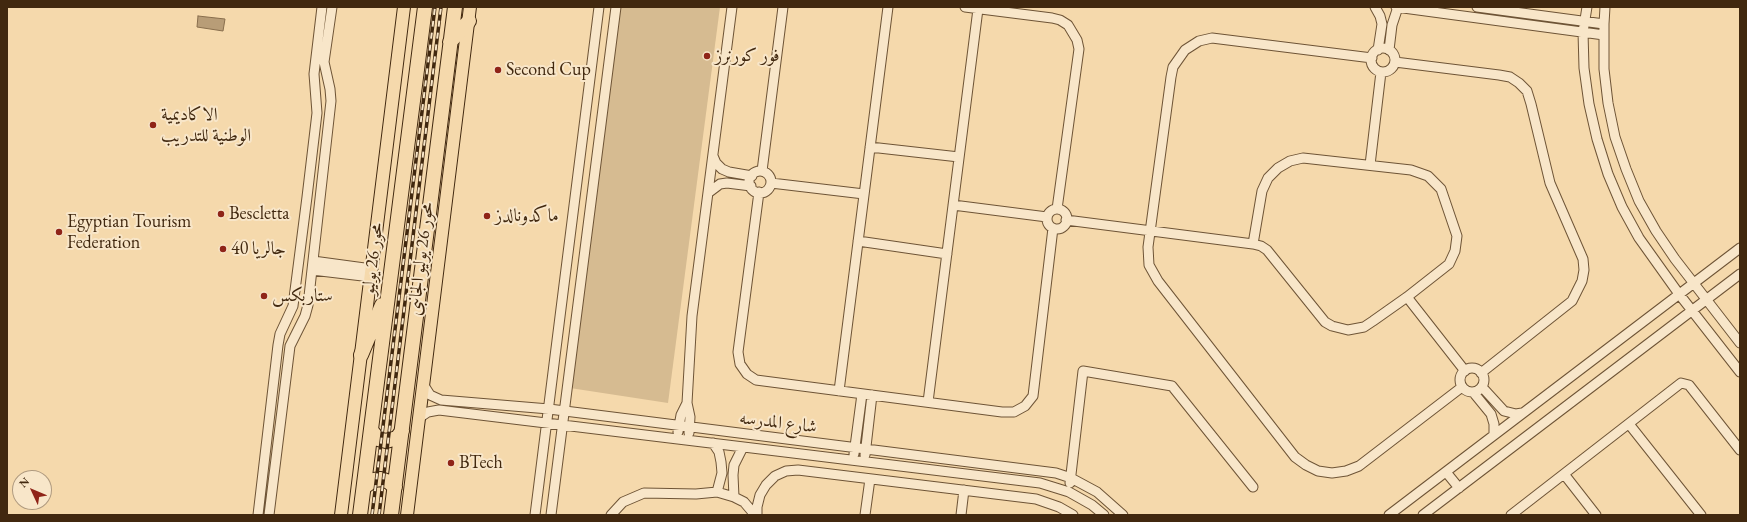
<!DOCTYPE html>
<html>
<head>
<meta charset="utf-8">
<style>
	body { margin:0 }
	#map { position:relative; width:1747px; height:522px; overflow:hidden; background:#f5d9ac; font-family:"EB Garamond",serif }
	canvas { display:block }
	.frame { position:absolute; inset:0; border:8px solid #41280f; pointer-events:none }
	.north { position:absolute; left:12px; top:470px; width:40px; height:40px; box-sizing:border-box; background:#f8e6c9; border:1px solid #af9a7f; border-radius:50%; rotate:314deg; font-size:11px; font-weight:700; line-height:16px; text-align:center; color:#41280f }
	.north::after { content:''; display:block; margin:auto; width:14px; height:18px; background:#8f2418; clip-path:polygon(50% 0,100% 100%,50% 72%,0 100%) }
</style>
</head>
<body>
<div id="map">
<canvas width="1747" height="522"></canvas>
<div class="frame"></div>
<div class="north">N</div>
</div>
<script>
const context = document.querySelector('canvas').getContext('2d');
context.lineJoin = 'round';
function fill(path, color) {
  context.fillStyle = color;
  context.fill(path, 'evenodd');
}
function shape(rows) {
  const path = new Path2D();
  for (const r of rows) {
    if (r.length === 3) {
      path.moveTo(r[0] + r[2], r[1]);
      path.arc(r[0], r[1], r[2], 0, 2 * Math.PI);
      continue;
    }
    path.moveTo(r[0], r[1]);
    for (let i = 2; i < r.length; i += 2) path.lineTo(r[i], r[i + 1]);
  }
  return path;
}
function trace(path, color, width, dash) {
  context.strokeStyle = color;
  context.lineWidth = width;
  context.lineCap = dash ? 'butt' : 'round';
  context.setLineDash(dash || []);
  context.stroke(path);
}
function label(font, color, halo, rows, align = 'center') {
  context.font = font + ' "EB Garamond",Amiri,serif';
  context.lineWidth = 4;
  context.setLineDash([]);
  context.textBaseline = 'middle';
  context.strokeStyle = halo;
  context.fillStyle = color;
  for (const [text, x, y, turn = 0] of rows) {
    context.save();
    context.translate(x, y);
    context.rotate((+turn || 0) * Math.PI / 180);
    context.textAlign = isNaN(turn) ? turn : align;
    if (halo) context.strokeText(text, 0, 0);
    context.fillText(text, 0, 0);
    context.restore();
  }
}
fill(shape([
	[618,7,720,7,668,403,570,388]
]), '#d6bb91');
const water = shape([
	[198,16,225,19,223,31,197,27,198,16]
]);
fill(water, '#b89d77');
trace(water, '#886e4d', 1);
const minor = shape([
	[965,7,1052,18,1060,20,1068,25,1077,40,1079,49,1057,209],
	[1375,7,1380,16,1382,24,1378,50],
	[1396,7,1604,35],
	[1477,7,1604,24],
	[1587,7,1583,32,1584,68,1589,104,1597,139,1608,174,1622,207,1639,238,1679,294,1740,372],
	[1605,7,1604,24,1604,69,1608,103,1615,137,1626,169,1639,201,1656,231,1675,259,1740,343],
	[1383,60,12],
	[1389,50,1392,25,1398,7],
	[1372,58,1212,38,1199,41,1185,50,1173,67,1171,77,1148,247,1149,265,1158,281,1295,457,1306,465,1318,471,1332,473,1346,471,1359,466,1462,387],
	[1395,62,1499,75,1510,77,1519,83,1527,91,1531,104,1550,183,1583,259,1584,270,1582,281,1572,301,1481,373],
	[870,147,959,157],
	[713,156,716,163,722,169,729,172,752,176],
	[1370,165,1381,72],
	[762,171,783,7],
	[760,182,11],
	[771,183,864,194],
	[759,192,738,352,740,364,747,374,756,380,1002,412,1014,412,1025,406,1033,396,1053,228],
	[708,193,720,184,727,183,751,186],
	[953,205,1047,217],
	[1057,219,10],
	[1066,220,1253,244,1261,246,1267,250,1325,322,1332,326,1348,330,1364,327,1373,321,1407,297,1449,264,1455,251,1457,236,1441,189,1428,176,1411,170,1303,158,1290,161,1278,168,1268,178,1262,191,1253,244],
	[858,241,947,254],
	[313,261,372,269],
	[312,270,371,277],
	[1407,297,1465,371],
	[1472,380,12],
	[423,384,430,395,441,400,549,409,1056,473,1071,478,1097,492,1123,515],
	[1482,387,1504,411,1516,414,1522,413],
	[839,391,888,7],
	[1473,392,1491,414,1494,424,1494,435],
	[928,402,978,9],
	[419,418,428,412,439,410,1040,483,1069,492,1092,505,1104,515],
	[1629,424,1701,515],
	[678,432,681,415,687,403],
	[689,433,690,417,687,403,692,316,732,7],
	[713,443,719,452,721,462,722,473,717,492],
	[854,454,862,394],
	[865,455,872,395],
	[1446,472,1459,488],
	[1564,474,1596,515],
	[1070,483,1083,371,1172,386,1253,487],
	[734,497,733,475,734,465,743,447],
	[258,515,278,345,280,334,293,306,307,197,317,113,314,74,322,7],
	[269,515,290,346,305,316,308,305,331,101,330,89,324,62,332,7],
	[535,515,599,7],
	[551,515,616,7],
	[611,515,623,502,644,493,696,494,717,492,734,497,744,502,755,515],
	[757,515,757,507,760,495,766,485,775,476,786,471,798,470,1036,499,1059,507,1073,515],
	[865,515,870,479],
	[961,515,964,490],
	[1389,515,1740,248],
	[1423,515,1740,274],
	[1511,515,1681,383,1689,385,1740,450]
]);
const major = shape([
	[341,515,404,7],
	[407,515,470,7]
]);
const highway = shape([
	[450,42,469,21],
	[361,355,382,305],
	[371,430,378,439,386,441,397,438,402,431],
	[364,487,374,480,381,479,389,482,395,487],
	[360,515,425,7],
	[391,515,455,7]
]);
trace(minor, '#6e5436', 11);
trace(major, '#41280f', 14);
trace(highway, '#41280f', 16);
trace(minor, '#f8e6c9', 9);
trace(major, '#f5d9ac', 12);
trace(highway, '#f5d9ac', 14);
const rail = shape([
	[372,515,435,7],
	[379,515,441,7]
]);
trace(rail, '#41280f', 3.5);
trace(rail, '#f8e6c9', 2, [6]);
for (const [x, y, r, color] of [
	[707,56,4,"#8f2418"],
	[498,70,4,"#8f2418"],
	[153,125,4,"#8f2418"],
	[221,214,4,"#8f2418"],
	[487,216,4,"#8f2418"],
	[59,232,4,"#8f2418"],
	[223,249,4,"#8f2418"],
	[264,296,4,"#8f2418"],
	[451,463,4,"#8f2418"]
]) {
  const dot = new Path2D();
  dot.arc(x, y, r, 0, 2 * Math.PI);
  context.fillStyle = color;
  context.fill(dot);
  trace(dot, '#f8e6c9', 1.5);
}
label('18px', '#41280f', '#f8e6c9', [
	["فور كورنرز",715,56],
	["Second Cup",506,70],
	["الاكاديمية",161,115],
	["الوطنية للتدريب",161,136],
	["Bescletta",229,214],
	["ماكدونالدز",495,216],
	["Egyptian Tourism",67,222],
	["Federation",67,243],
	["جالريا 40",231,249],
	["ستاربكس",272,296],
	["BTech",459,463]
], 'left');
label('18px', '#41280f', '#f8e6c9', [
	["محور 26 يوليو",373,259,-83],
	["محور 26 يوليو الجانبى",421,259,-83],
	["شارع المدرسه",778,423,7]
]);
</script>
</body>
</html>
